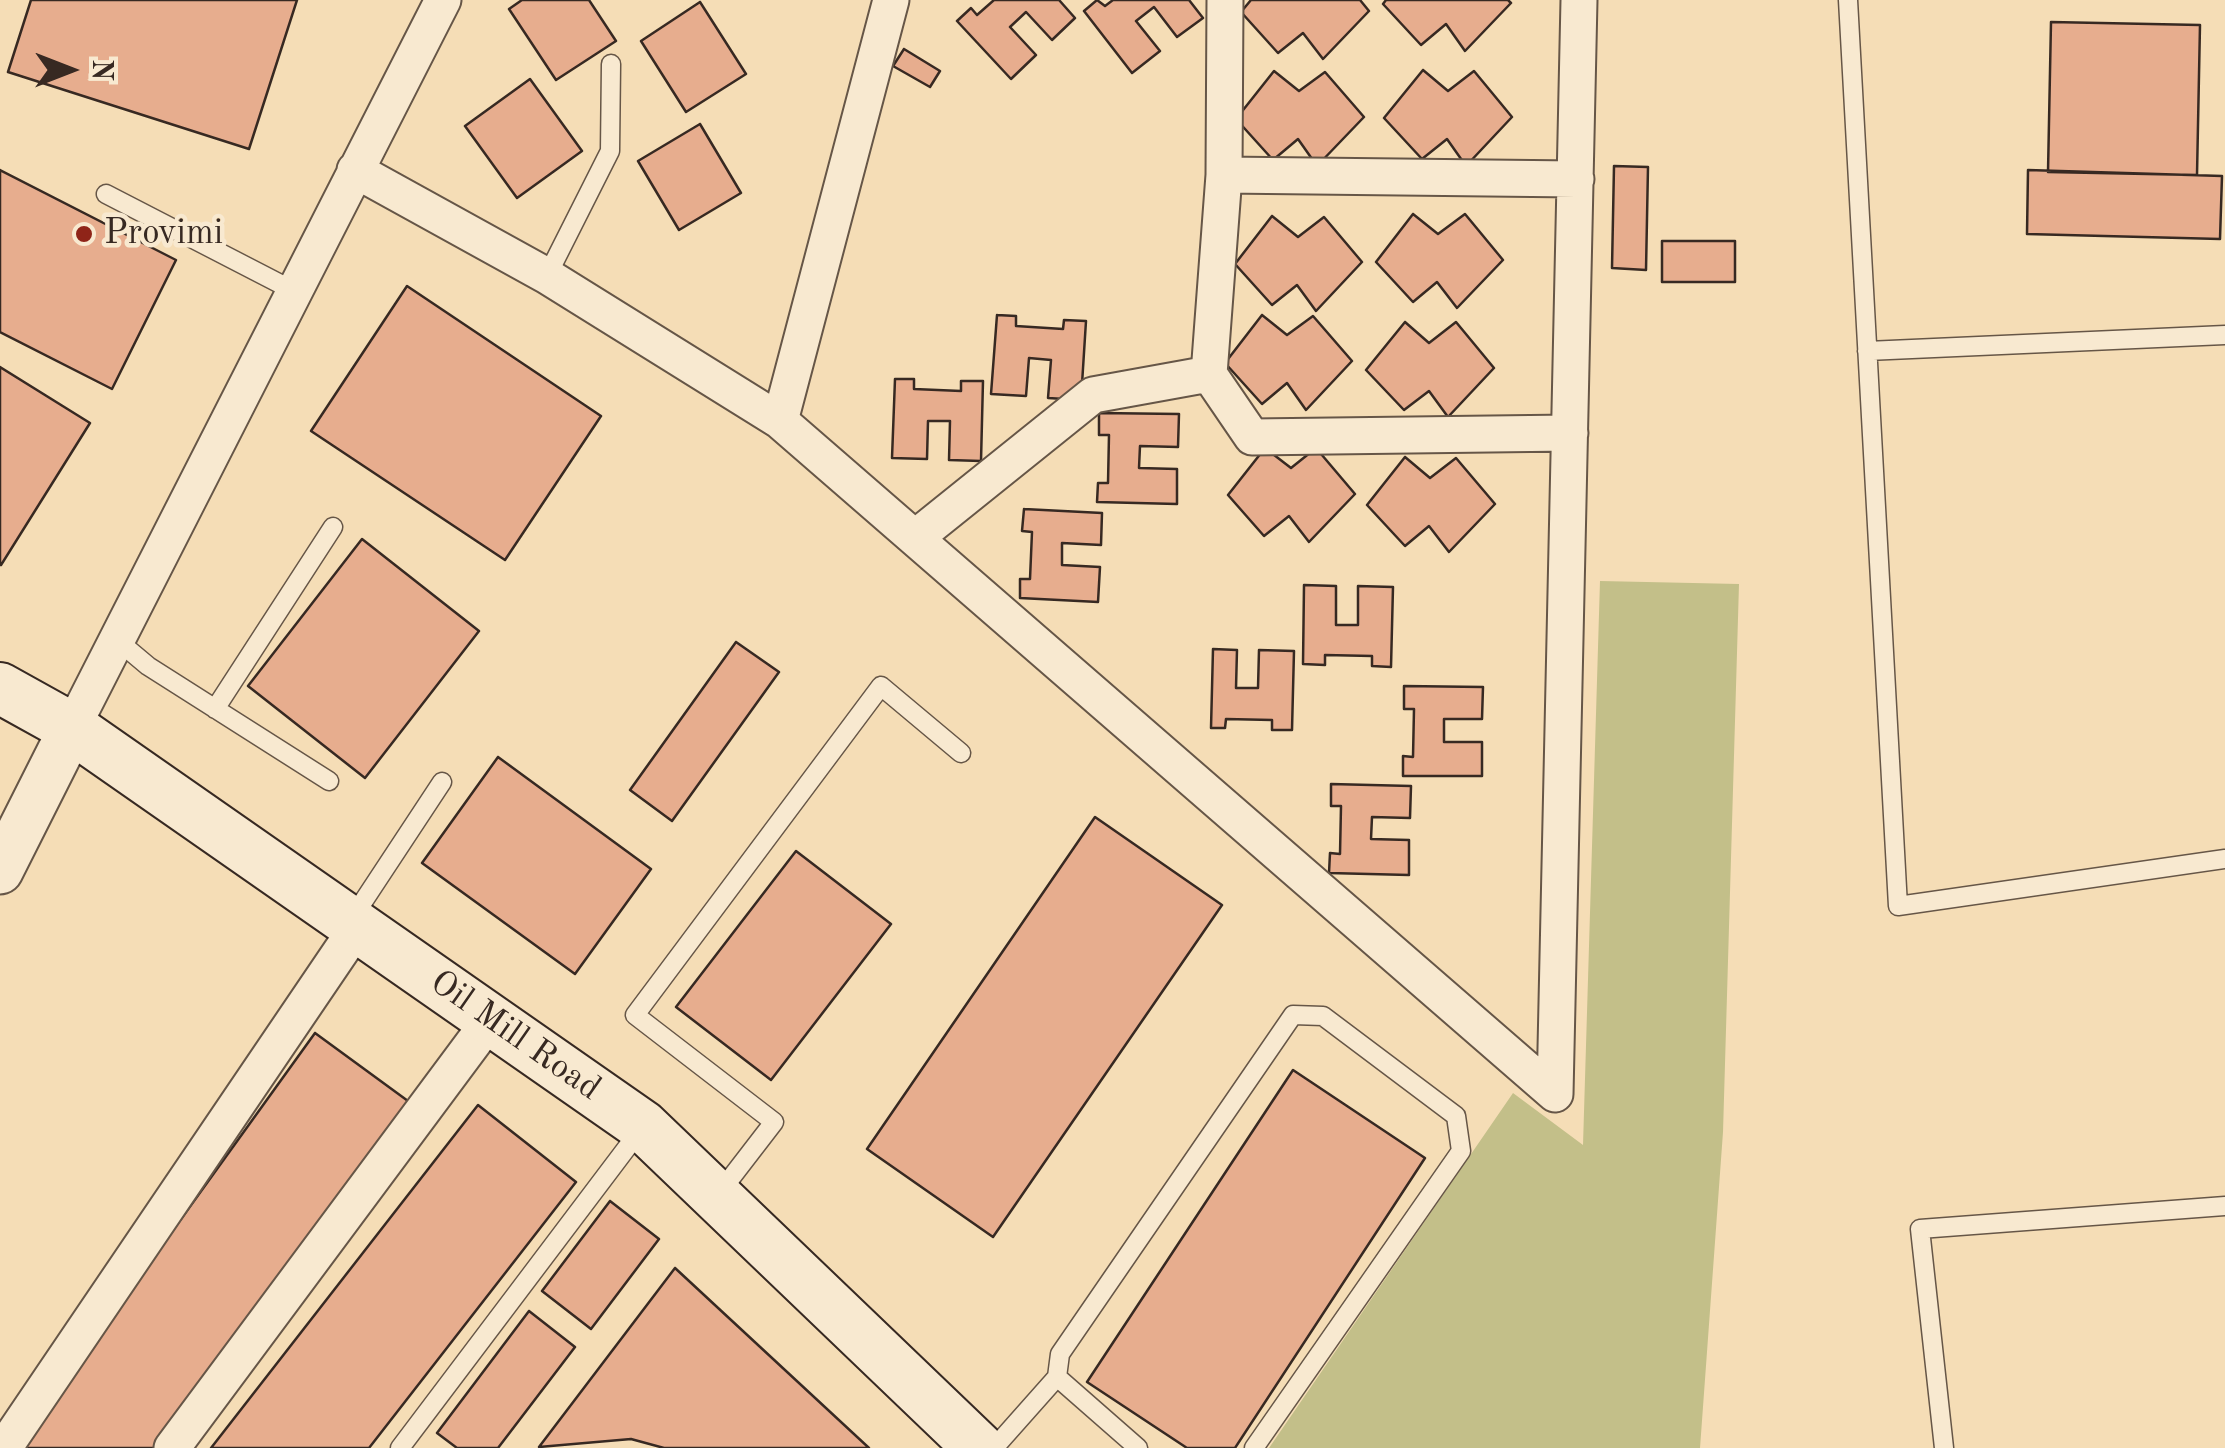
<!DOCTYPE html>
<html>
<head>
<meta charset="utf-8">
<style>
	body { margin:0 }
	#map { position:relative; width:2225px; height:1448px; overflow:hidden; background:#f5ddb6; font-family:"Old Standard TT",serif }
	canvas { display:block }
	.north { position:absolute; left:20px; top:20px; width:100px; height:100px; -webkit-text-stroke:8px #f8e9d0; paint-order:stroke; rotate:90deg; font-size:28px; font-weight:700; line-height:40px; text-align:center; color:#372922 }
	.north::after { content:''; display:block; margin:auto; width:35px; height:45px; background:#372922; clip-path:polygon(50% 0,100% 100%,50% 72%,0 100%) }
</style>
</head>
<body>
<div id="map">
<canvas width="2225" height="1448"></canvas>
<div class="north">N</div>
</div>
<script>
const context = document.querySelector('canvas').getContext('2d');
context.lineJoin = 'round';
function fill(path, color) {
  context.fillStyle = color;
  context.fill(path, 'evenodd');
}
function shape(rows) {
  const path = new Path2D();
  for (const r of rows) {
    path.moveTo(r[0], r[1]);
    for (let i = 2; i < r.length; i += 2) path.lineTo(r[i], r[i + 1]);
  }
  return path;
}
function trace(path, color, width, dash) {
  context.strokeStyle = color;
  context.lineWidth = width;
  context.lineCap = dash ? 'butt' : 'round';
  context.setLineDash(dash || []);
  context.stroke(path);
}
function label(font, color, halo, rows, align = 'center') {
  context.font = font + ' "Old Standard TT",serif';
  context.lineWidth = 9;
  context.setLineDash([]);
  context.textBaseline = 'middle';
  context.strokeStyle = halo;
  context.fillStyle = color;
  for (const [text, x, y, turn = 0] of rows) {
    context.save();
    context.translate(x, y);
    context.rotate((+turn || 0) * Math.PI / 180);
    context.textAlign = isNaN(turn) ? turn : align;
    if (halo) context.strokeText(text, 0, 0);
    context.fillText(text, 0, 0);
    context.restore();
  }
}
fill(shape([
	[1600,581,1739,584,1723,1132,1700,1448,1269,1448,1513,1093,1583,1145]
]), '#c3bf89');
const building = shape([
	[31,0,297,0,249,149,8,72,31,0],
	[522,0,589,0,616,41,556,80,509,9,522,0],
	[994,0,1059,0,1075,18,1052,40,1026,12,1010,27,1036,55,1011,79,957,21,971,8,977,15,994,0],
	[1097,0,1105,6,1113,0,1189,0,1203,18,1177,37,1154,7,1136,21,1160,51,1132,73,1084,11,1097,0],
	[1251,0,1360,0,1369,11,1323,59,1303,33,1278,53,1241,12,1251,0],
	[1386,0,1508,0,1511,3,1465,51,1446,24,1421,45,1383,4,1386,0],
	[700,2,746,74,686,112,641,41,700,2],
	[2051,22,2200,25,2197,175,2048,172,2051,22],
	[904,49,940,71,930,87,893,66,904,49],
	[1423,70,1448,91,1474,71,1512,117,1466,166,1447,139,1422,159,1384,118,1423,70],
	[1274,71,1299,91,1325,72,1364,117,1317,166,1298,139,1273,160,1236,119,1274,71],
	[530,79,582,151,517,198,465,126,530,79],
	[700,124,741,193,679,230,638,161,700,124],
	[1614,166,1648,167,1646,270,1612,268,1614,166],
	[0,170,176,260,112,389,0,332,0,170],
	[2028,170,2222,176,2220,239,2027,234,2028,170],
	[1413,214,1438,234,1465,214,1503,260,1457,308,1437,282,1413,302,1376,262,1413,214],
	[1272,216,1298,237,1324,217,1362,262,1316,311,1297,285,1272,305,1235,264,1272,216],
	[1662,241,1735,241,1735,282,1662,282,1662,241],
	[407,286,601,416,505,560,311,431,407,286],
	[997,315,1016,316,1016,326,1063,329,1064,320,1086,321,1081,400,1048,398,1051,360,1029,358,1026,396,991,394,997,315],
	[1262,315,1287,335,1313,316,1352,361,1306,410,1287,383,1262,404,1225,363,1262,315],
	[1405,322,1429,343,1456,322,1494,368,1448,417,1429,391,1404,410,1366,370,1405,322],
	[0,367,90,423,1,565,0,565,0,367],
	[895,379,914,379,914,389,961,391,961,381,983,381,981,461,949,460,950,421,928,421,927,459,892,458,895,379],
	[1099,413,1179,414,1178,447,1140,446,1139,468,1177,469,1177,504,1097,502,1098,483,1108,483,1109,435,1099,435,1099,413],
	[1265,448,1291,468,1316,448,1355,494,1309,542,1289,516,1264,536,1228,495,1265,448],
	[1405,457,1430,478,1456,458,1495,504,1449,552,1429,526,1405,546,1367,505,1405,457],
	[1024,509,1102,513,1101,545,1062,543,1062,565,1100,567,1098,602,1020,598,1020,579,1030,579,1032,532,1022,531,1024,509],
	[362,539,479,631,365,778,248,686,362,539],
	[1304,585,1336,586,1336,625,1358,625,1358,586,1393,587,1391,667,1372,666,1372,656,1325,655,1325,665,1303,664,1304,585],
	[736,642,779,672,672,821,630,790,736,642],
	[1213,649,1237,650,1236,688,1258,688,1259,650,1294,651,1292,730,1272,730,1272,720,1226,719,1225,728,1211,728,1213,649],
	[1404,686,1483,687,1482,719,1444,719,1444,742,1482,742,1482,776,1403,776,1403,756,1413,757,1414,709,1404,709,1404,686],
	[498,757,651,869,575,974,422,863,498,757],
	[1331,784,1411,786,1410,818,1372,817,1371,839,1409,840,1409,875,1329,873,1330,853,1340,854,1341,806,1331,806,1331,784],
	[1095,817,1222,905,993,1237,867,1149,1095,817],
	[796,851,891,924,771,1080,676,1007,796,851],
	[315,1033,408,1101,159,1448,16,1448,315,1033],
	[1293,1070,1425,1158,1235,1448,1187,1448,1087,1382,1293,1070],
	[478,1105,576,1182,369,1448,211,1448,478,1105],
	[610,1201,659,1239,591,1329,542,1291,610,1201],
	[675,1268,869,1448,664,1448,631,1439,539,1447,675,1268],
	[529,1311,575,1347,498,1448,457,1448,437,1433,529,1311]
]);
fill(building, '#e7ad8e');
trace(building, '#372922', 2.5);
const service = shape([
	[1848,0,1898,906,2225,859],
	[106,194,294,291],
	[547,276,610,151,611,64],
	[1867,351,2225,335],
	[117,640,148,666,329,781],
	[215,709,333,527],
	[351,920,442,782],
	[717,1196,774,1122,635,1015,881,686,961,753],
	[400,1448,641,1129],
	[994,1448,1057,1377],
	[1138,1448,1057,1377,1060,1354,1293,1015,1323,1016,1456,1116,1461,1151,1254,1448],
	[1944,1448,1920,1229,2225,1206]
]);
const minor = shape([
	[355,170,547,276,780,421,1555,1094,1579,0],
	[1224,175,1225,0],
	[1209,374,1252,437,1570,433],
	[780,421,891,0],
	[915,538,1093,395,1209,374,1224,175,1576,179],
	[72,728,443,0],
	[4,1448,358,926],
	[172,1448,491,1019]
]);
const tertiary = shape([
	[0,871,72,728]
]);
const secondary = shape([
	[0,688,72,728,643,1126,979,1448]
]);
trace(service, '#665647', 21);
trace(minor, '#665647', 39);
trace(tertiary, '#665647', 49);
trace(secondary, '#372922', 54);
trace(service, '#f8e9d0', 18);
trace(minor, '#f8e9d0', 35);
trace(tertiary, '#f8e9d0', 45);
trace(secondary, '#f8e9d0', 50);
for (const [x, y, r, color] of [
	[84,234,10,"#8f2418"]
]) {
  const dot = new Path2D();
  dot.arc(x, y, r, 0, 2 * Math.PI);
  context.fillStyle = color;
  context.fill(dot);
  trace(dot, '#f8e9d0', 4);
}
label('35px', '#372922', '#f8e9d0', [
	["Provimi",104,234]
], 'left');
label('35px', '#372922', '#f8e9d0', [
	["Oil Mill Road",515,1036,35]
]);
</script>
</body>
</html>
